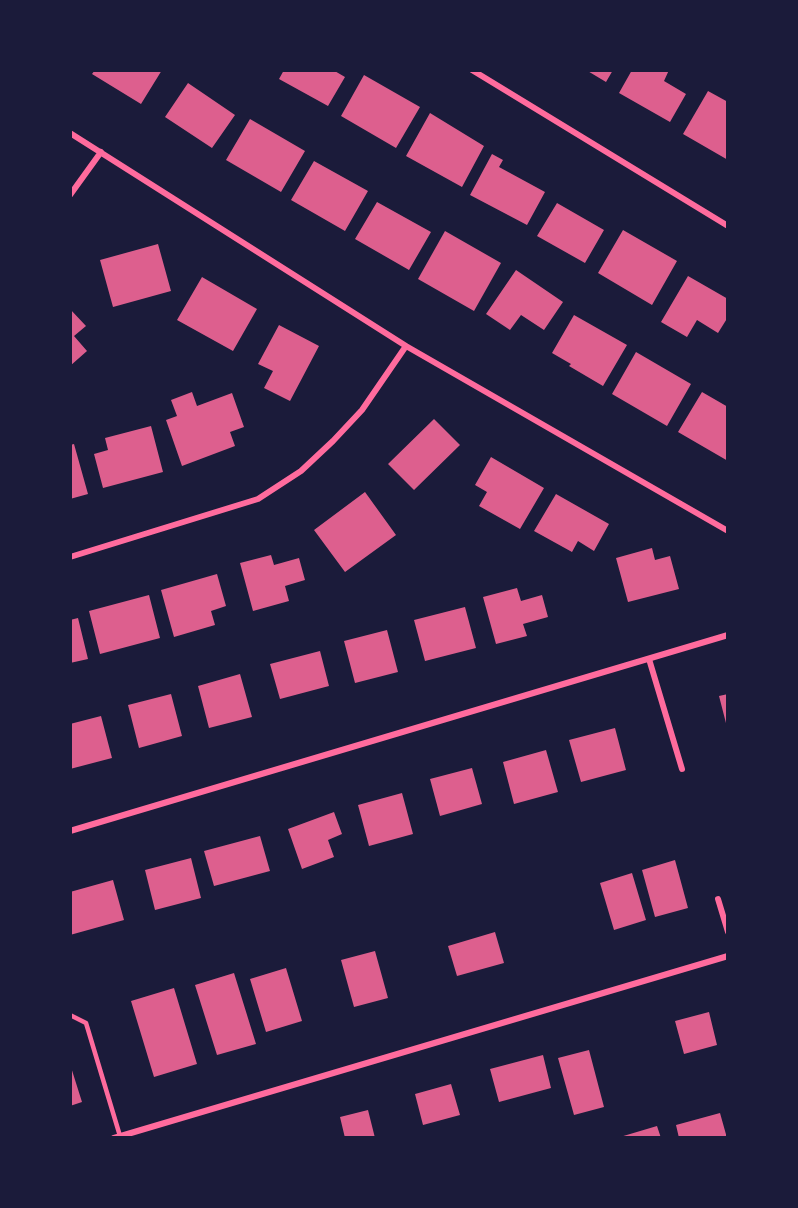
<!DOCTYPE html>
<html>
<head>
<meta charset="utf-8">
<style>
	body { margin:0 }
	#map { position:relative; width:798px; height:1208px; overflow:hidden; background:#1b1b3a; font-family:Raleway,sans-serif }
	canvas { display:block }
	.frame { position:absolute; inset:0; border:72px solid #1b1b3a; pointer-events:none }
</style>
</head>
<body>
<div id="map">
<canvas width="798" height="1208"></canvas>
<div class="frame"></div>
</div>
<script>
const context = document.querySelector('canvas').getContext('2d');
context.lineJoin = 'round';
function fill(path, color) {
  context.fillStyle = color;
  context.fill(path, 'evenodd');
}
function shape(rows) {
  const path = new Path2D();
  for (const r of rows) {
    path.moveTo(r[0], r[1]);
    for (let i = 2; i < r.length; i += 2) path.lineTo(r[i], r[i + 1]);
  }
  return path;
}
function trace(path, color, width, dash) {
  context.strokeStyle = color;
  context.lineWidth = width;
  context.lineCap = dash ? 'butt' : 'round';
  context.setLineDash(dash || []);
  context.stroke(path);
}
fill(shape([
	[95,70,162,70,141,104,92,74],
	[284,70,333,70,345,77,328,106,279,79],
	[586,70,613,70,606,82],
	[632,70,669,70,664,81,686,94,670,122,619,93],
	[364,75,420,107,396,148,341,116],
	[188,83,235,115,212,148,165,117],
	[708,91,728,102,728,160,683,134],
	[430,113,484,146,462,187,406,156],
	[250,119,305,151,281,192,226,160],
	[492,154,503,160,499,167,545,192,527,225,470,195],
	[314,161,368,191,345,231,291,200],
	[377,202,431,232,409,270,355,239],
	[557,203,604,230,585,263,537,236],
	[623,230,677,261,652,305,598,273],
	[445,231,501,263,474,311,418,279],
	[158,244,171,291,113,307,100,260],
	[516,270,563,302,544,330,521,315,510,330,486,314],
	[688,276,728,299,728,317,718,333,697,320,687,337,661,322],
	[202,277,257,309,233,351,177,320],
	[70,309,86,326,74,336,87,351,70,366],
	[574,315,627,345,603,386,569,366,571,364,552,353],
	[279,325,319,346,290,401,264,388,273,371,258,364],
	[636,352,691,384,667,426,612,394],
	[192,392,197,406,232,393,244,427,230,432,235,446,182,466,166,420,177,416,171,400],
	[702,392,728,407,728,461,678,432],
	[434,419,460,445,414,490,388,464],
	[151,426,163,472,103,488,94,454,108,450,105,438],
	[74,444,88,494,70,499,70,445],
	[491,457,544,488,520,529,479,506,487,492,475,485],
	[365,492,396,535,345,572,314,530],
	[556,494,609,524,594,551,578,541,572,552,534,531],
	[652,548,655,560,670,556,679,589,628,602,616,558],
	[271,555,274,565,299,558,305,580,285,586,289,601,253,611,240,563],
	[217,574,226,606,211,611,215,625,174,637,161,590],
	[517,588,521,601,542,595,548,617,523,624,527,636,496,644,483,597],
	[149,595,160,638,100,654,89,611],
	[465,607,476,648,425,661,414,620],
	[78,618,88,659,70,663,70,620],
	[387,630,398,672,355,683,344,641],
	[320,651,329,686,280,699,270,664],
	[240,674,252,717,209,728,198,686],
	[171,694,182,736,139,748,128,705],
	[728,694,728,727,727,727,719,696],
	[101,716,112,758,70,769,70,724],
	[615,728,626,770,581,782,569,740],
	[546,750,558,792,514,804,503,762],
	[472,768,482,804,440,816,430,779],
	[402,793,413,834,369,846,358,805],
	[334,812,342,834,328,840,334,857,302,869,288,829],
	[260,836,270,871,214,886,204,851],
	[191,858,201,898,155,910,145,870],
	[675,860,688,908,655,917,642,870],
	[632,873,646,920,614,930,600,883],
	[113,880,124,920,70,935,70,892],
	[495,932,504,963,457,976,448,946],
	[375,951,388,998,354,1007,341,960],
	[286,968,302,1021,266,1032,250,979],
	[234,973,256,1044,217,1055,195,985],
	[174,988,197,1064,154,1077,131,1001],
	[709,1012,717,1045,684,1054,675,1021],
	[589,1050,604,1107,574,1115,558,1058],
	[543,1055,551,1088,499,1102,490,1069],
	[70,1064,82,1102,70,1106],
	[451,1084,460,1115,423,1125,415,1094],
	[368,1110,375,1138,345,1138,340,1117],
	[720,1113,727,1138,679,1138,676,1125],
	[657,1126,661,1138,621,1138,620,1137]
]), '#dd5f8e');
trace(shape([
	[70,1015,86,1023,120,1136]
]), '#ff6b9d', 4.5);
trace(shape([
	[472,70,728,226],
	[70,133,406,346,728,531],
	[70,195,101,152],
	[70,557,258,499,301,471,333,441,362,410,406,346],
	[649,659,682,769],
	[70,831,728,635],
	[718,899,728,932],
	[114,1138,728,956]
]), '#ff6b9d', 6);
</script>
</body>
</html>
